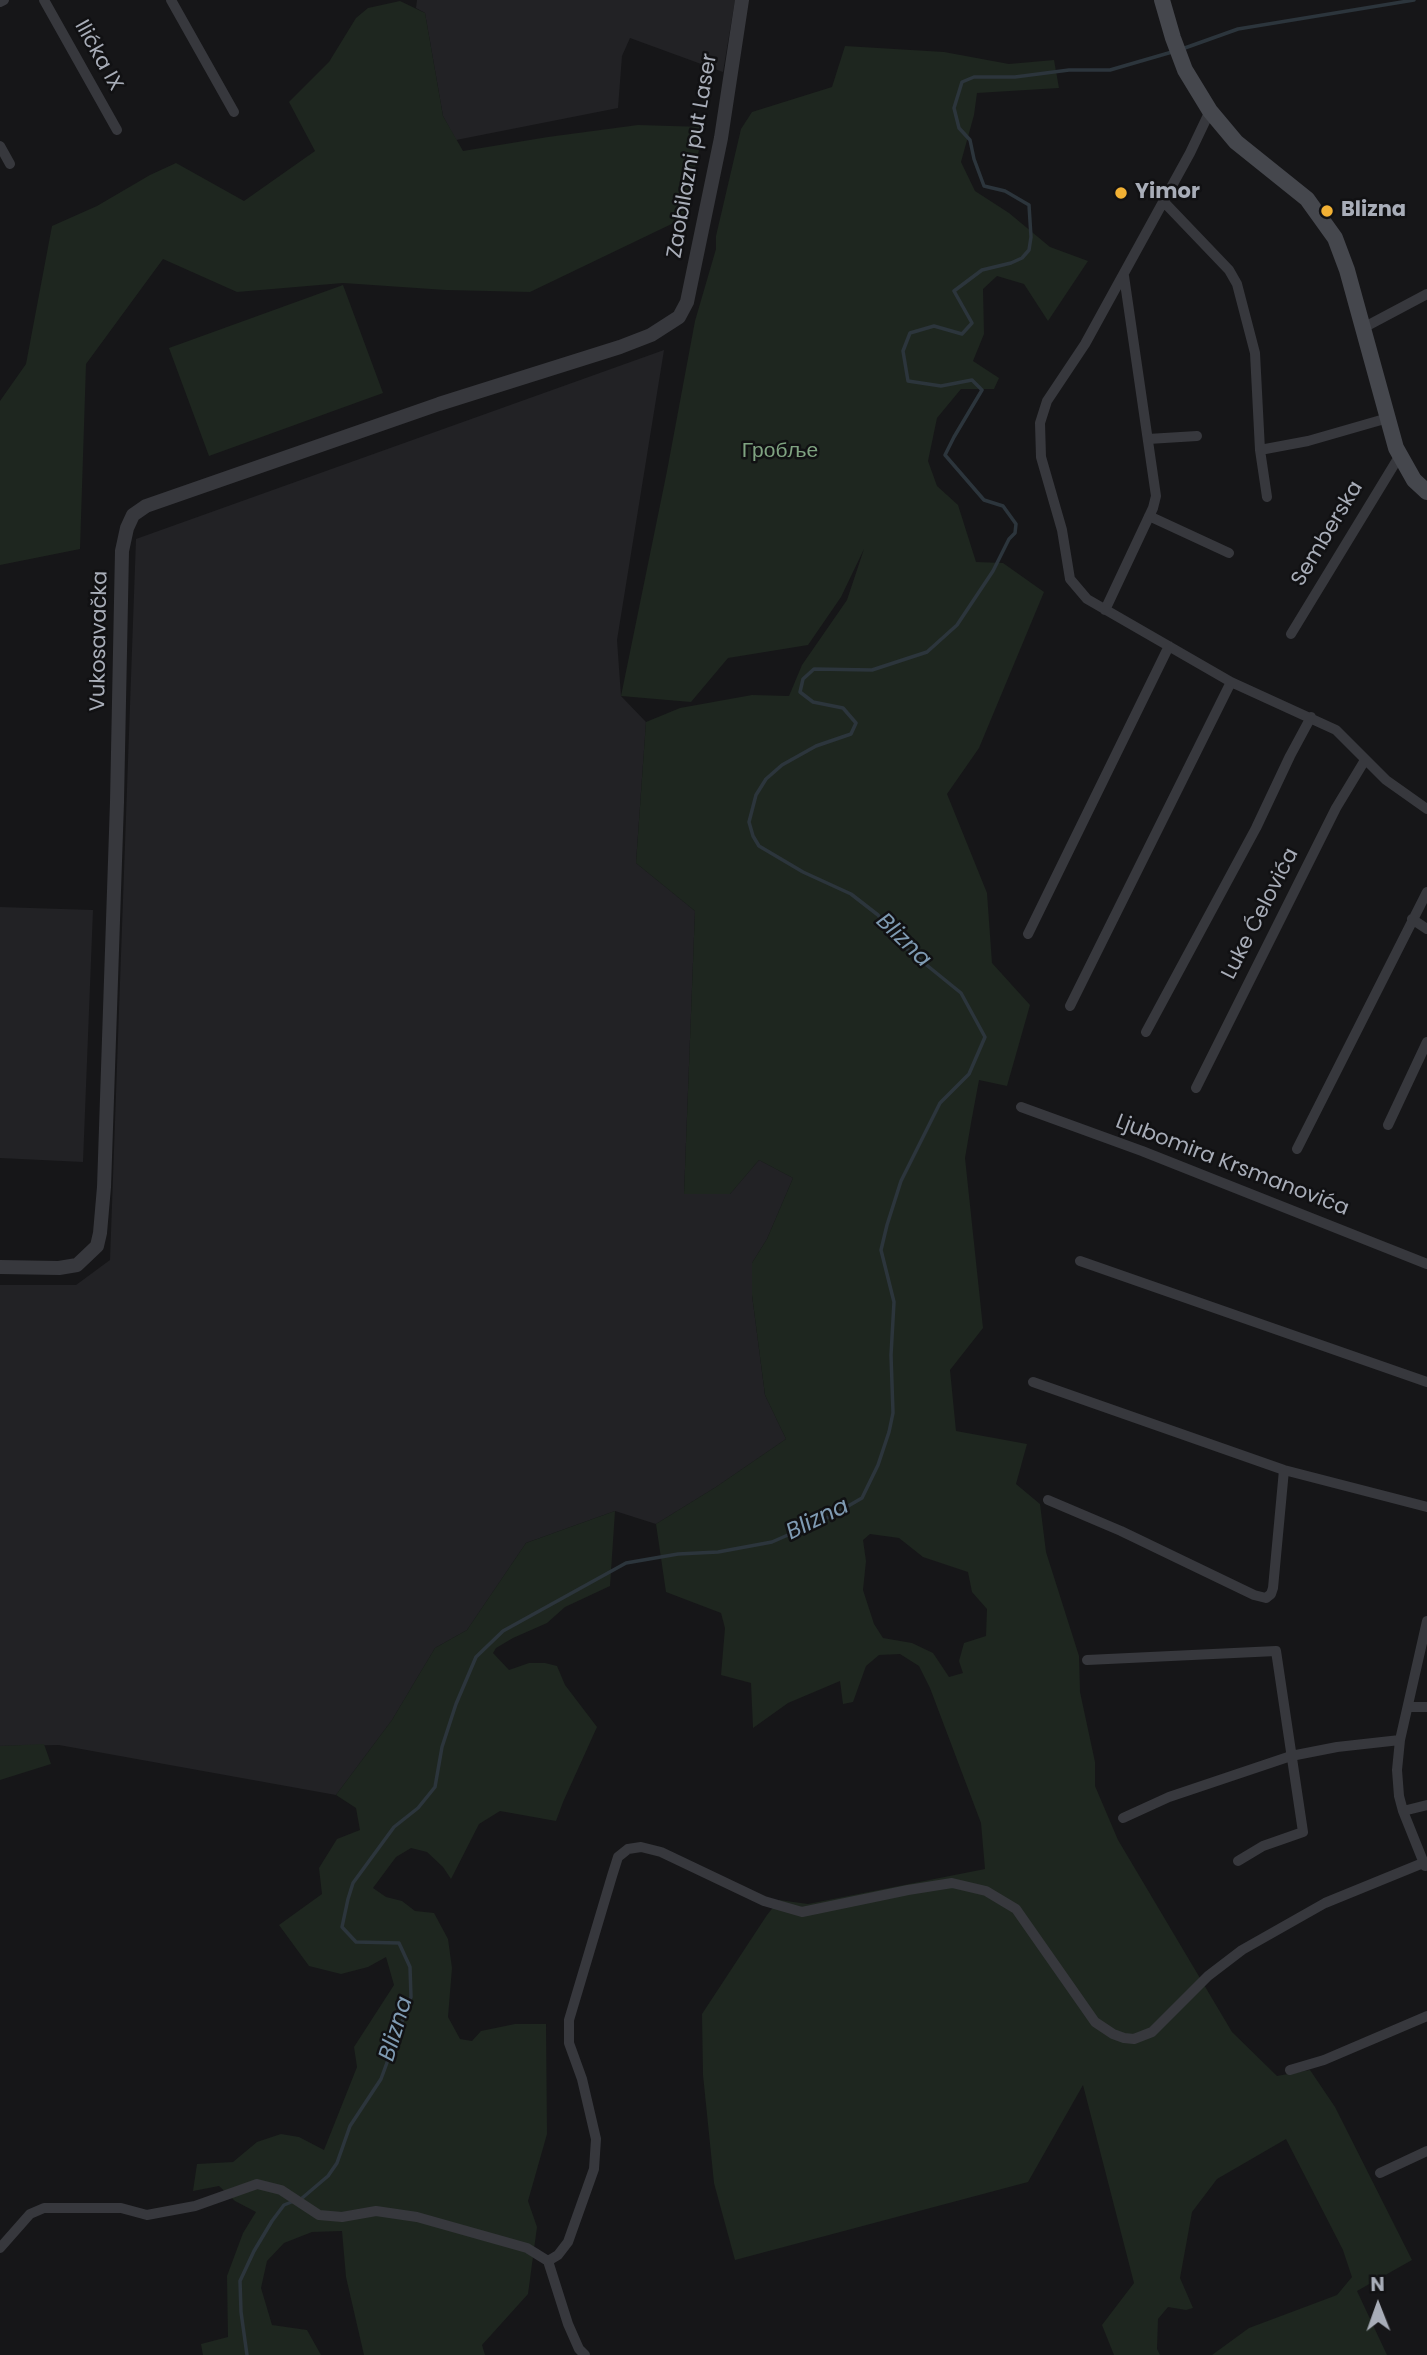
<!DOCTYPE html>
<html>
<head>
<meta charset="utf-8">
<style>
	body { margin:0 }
	#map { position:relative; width:1427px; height:2355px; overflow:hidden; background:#161618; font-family:Poppins,sans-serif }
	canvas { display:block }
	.north { position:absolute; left:1343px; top:2271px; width:70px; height:70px; -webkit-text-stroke:5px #111113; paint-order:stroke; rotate:359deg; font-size:19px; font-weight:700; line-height:28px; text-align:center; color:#a8adb8 }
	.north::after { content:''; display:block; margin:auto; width:24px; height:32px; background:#a8adb8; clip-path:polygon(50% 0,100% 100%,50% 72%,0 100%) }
</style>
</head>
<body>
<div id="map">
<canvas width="1427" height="2355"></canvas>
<div class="north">N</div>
</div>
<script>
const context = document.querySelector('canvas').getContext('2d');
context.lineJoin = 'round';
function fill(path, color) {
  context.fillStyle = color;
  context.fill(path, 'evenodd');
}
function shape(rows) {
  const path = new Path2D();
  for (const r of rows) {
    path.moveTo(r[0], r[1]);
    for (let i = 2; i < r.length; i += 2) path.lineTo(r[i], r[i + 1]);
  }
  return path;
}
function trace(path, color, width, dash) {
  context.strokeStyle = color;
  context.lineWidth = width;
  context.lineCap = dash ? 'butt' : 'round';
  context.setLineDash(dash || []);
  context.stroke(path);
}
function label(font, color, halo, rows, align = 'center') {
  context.font = font + ' Poppins,sans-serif';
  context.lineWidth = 5;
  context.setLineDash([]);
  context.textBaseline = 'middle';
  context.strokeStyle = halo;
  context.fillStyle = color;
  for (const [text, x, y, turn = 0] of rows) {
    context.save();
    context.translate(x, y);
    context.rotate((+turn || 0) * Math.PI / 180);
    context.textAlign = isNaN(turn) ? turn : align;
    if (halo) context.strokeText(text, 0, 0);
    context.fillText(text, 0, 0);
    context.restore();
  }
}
fill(shape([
	[417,0,735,0,723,72,630,38,622,56,618,108,456,140,443,116,425,13,416,8],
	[664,350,617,640,621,696,646,722,636,863,695,911,684,1194,730,1194,759,1160,793,1178,767,1239,752,1263,752,1295,765,1395,786,1439,716,1487,656,1524,615,1511,526,1543,467,1630,435,1648,392,1720,336,1795,59,1745,0,1746,0,1285,76,1285,110,1260,136,539],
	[0,907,93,910,83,1162,0,1158]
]), '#222225');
fill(shape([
	[400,1,425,13,443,116,463,151,548,137,638,125,704,127,684,218,530,292,446,290,343,283,237,292,163,259,86,364,80,549,0,565,0,401,26,364,52,226,97,206,150,175,176,163,244,201,315,151,289,102,329,62,356,18,368,8],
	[845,46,944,52,1009,64,1054,60,1059,88,977,93,974,115,961,162,975,191,1009,213,1050,247,1088,261,1048,321,1024,284,997,276,983,289,984,334,973,361,999,378,994,389,961,389,937,418,928,461,937,486,958,505,976,562,1003,563,1044,592,979,748,947,794,987,893,992,963,1030,1005,1007,1086,979,1080,971,1123,965,1158,983,1328,950,1370,956,1431,1027,1444,1016,1484,1040,1504,1046,1552,1079,1656,1080,1692,1095,1762,1095,1786,1118,1840,1232,2032,1277,2076,1310,2070,1335,2107,1412,2260,1357,2291,1387,2355,1212,2355,1249,2328,1337,2295,1352,2277,1343,2250,1286,2139,1217,2179,1192,2212,1180,2278,1193,2308,1186,2310,1168,2307,1158,2319,1157,2349,1160,2355,1114,2355,1102,2325,1134,2283,1083,2085,1028,2182,735,2260,714,2183,703,2075,702,2014,767,1915,779,1900,808,1904,985,1869,981,1823,930,1688,919,1666,900,1654,879,1655,866,1666,853,1702,843,1704,840,1681,788,1703,753,1728,751,1683,721,1675,725,1628,721,1613,666,1592,656,1524,716,1487,786,1439,765,1395,752,1295,752,1263,767,1239,793,1178,759,1160,730,1194,684,1194,695,911,636,863,646,722,680,708,752,695,789,696,802,665,847,600,864,549,841,597,808,645,728,658,691,702,621,696,667,471,695,321,716,249,716,236,741,129,752,112,832,87],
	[870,1534,899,1538,923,1557,968,1572,972,1592,987,1609,986,1636,964,1643,959,1661,963,1673,949,1677,933,1653,912,1643,883,1638,874,1624,863,1590,866,1561,863,1540],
	[343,285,383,393,209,456,169,348],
	[615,1511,610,1586,565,1607,547,1623,513,1638,496,1648,493,1653,509,1670,529,1663,545,1663,557,1666,565,1685,597,1727,563,1802,556,1821,500,1811,479,1824,451,1879,443,1867,427,1852,411,1848,396,1857,373,1888,386,1897,402,1901,415,1911,434,1913,448,1939,452,1968,448,2017,460,2039,472,2041,481,2031,515,2024,546,2024,547,2134,528,2201,537,2227,528,2294,482,2345,485,2355,364,2355,346,2277,342,2231,312,2232,284,2243,267,2261,261,2288,272,2325,307,2330,321,2355,203,2355,201,2344,228,2337,227,2276,243,2233,256,2212,235,2201,219,2186,193,2191,197,2164,233,2162,257,2142,281,2134,299,2137,324,2150,357,2067,354,2047,394,1985,386,1957,368,1967,341,1974,309,1966,279,1925,322,1894,319,1868,337,1839,360,1830,356,1808,336,1795,392,1720,435,1648,467,1630,526,1543],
	[44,1744,51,1764,0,1780,0,1746]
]), '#1e261f');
trace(shape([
	[1182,49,1238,29,1414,0],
	[301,2199,328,2176,337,2163,350,2126,381,2079,411,1997,410,1967,399,1943,356,1942,342,1927,348,1899,353,1883,394,1827,418,1808,435,1787,442,1747,456,1704,476,1657,503,1631,626,1563,678,1554,718,1552,772,1542,831,1516,862,1498,878,1465,889,1432,893,1413,891,1355,894,1302,881,1250,887,1225,901,1181,940,1103,969,1074,985,1037,961,993,897,941,878,915,851,894,803,872,759,846,753,836,749,822,756,795,766,779,782,765,816,746,851,734,856,723,843,708,813,702,800,692,803,679,814,669,872,670,927,652,957,625,993,571,1009,539,1015,533,1016,524,1003,506,984,500,945,455,954,437,982,390,972,380,941,386,908,381,903,351,910,333,934,326,962,334,972,323,954,291,982,270,1011,263,1022,258,1029,250,1031,237,1029,205,1005,191,984,186,974,159,970,140,959,128,954,108,962,82,974,77,1015,77,1069,70,1110,70,1172,52],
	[247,2355,241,2312,240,2281,254,2251,272,2221,284,2205,294,2201]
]), '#2c353c', 3.5);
trace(shape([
	[44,0,117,130],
	[171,0,234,112],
	[0,2,4,0],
	[1210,111,1190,153,1085,344,1047,401,1040,423,1041,457,1062,530,1070,579,1087,599,1231,682,1336,730,1386,780,1427,809],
	[0,146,10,164],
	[1163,201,1229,270,1237,284,1255,353,1260,450,1267,497],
	[1363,328,1427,294],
	[1148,439,1197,436],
	[1260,450,1308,441,1388,418],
	[1149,516,1229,553],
	[1105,610,1153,508,1156,496,1124,276],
	[1291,634,1400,455],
	[1412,919,1427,929],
	[1028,934,1169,646],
	[1070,1006,1231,682],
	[1146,1032,1256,828,1290,756,1311,717],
	[1196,1088,1336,808,1365,760],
	[1021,1107,1142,1151,1427,1264],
	[1388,1125,1427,1042],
	[1297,1149,1427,892],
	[1080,1261,1427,1382],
	[1033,1382,1284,1470,1427,1507],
	[1048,1500,1121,1531,1254,1595,1266,1598,1271,1594,1273,1588,1284,1470],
	[1087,1660,1276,1651,1303,1832,1263,1846,1238,1861],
	[1408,1707,1427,1707],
	[1403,1811,1427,1805],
	[1123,1818,1169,1797,1291,1756,1337,1747,1400,1740],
	[1425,1866,1403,1811,1399,1796,1397,1770,1400,1740,1427,1621],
	[1290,2070,1324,2060,1427,2016],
	[1380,2173,1427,2151],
	[0,2248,30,2214,44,2208,121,2208,147,2215,195,2206,257,2184,281,2190,319,2215,342,2217,376,2211,417,2217,527,2248,548,2261,568,2324,579,2349,585,2355],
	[548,2261,558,2255,568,2242,594,2169,596,2139,582,2079,569,2043,569,2020,612,1876,618,1857,628,1849,641,1847,661,1852,764,1901,802,1912,908,1890,952,1883,986,1891,1016,1909,1095,2022,1113,2034,1124,2038,1134,2039,1152,2032,1208,1976,1242,1950,1325,1903,1423,1863]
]), '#37383d', 10);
trace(shape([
	[0,1267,59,1268,77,1265,97,1246,100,1233,104,1187,117,802,122,551,127,528,133,515,146,506,439,404,620,347,651,335,679,317,687,302,721,138,742,0]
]), '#37383d', 14);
trace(shape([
	[1162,0,1173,38,1185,70,1210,111,1236,142,1307,199,1335,238,1347,270,1396,448,1414,480,1427,492]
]), '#45474d', 16);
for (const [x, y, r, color] of [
	[1121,193,7,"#f2b134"],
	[1327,211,7,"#f2b134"]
]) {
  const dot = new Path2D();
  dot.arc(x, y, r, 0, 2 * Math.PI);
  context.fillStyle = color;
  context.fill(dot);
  trace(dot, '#111113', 2.5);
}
label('21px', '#a8adb8', '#111113', [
	["Ilićka IX",98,56,61],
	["Zaobilazni put Laser",693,156,-80],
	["Semberska",1328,534,-59],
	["Vukosavačka",100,641,-89],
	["Luke Ćelovića",1261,914,-63],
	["Ljubomira Krsmanovića",1232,1166,21]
]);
label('bold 21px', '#a8adb8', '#111113', [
	["Yimor",1135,193],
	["Blizna",1341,211]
], 'left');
label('21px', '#7fa381', '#111113', [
	["Гробље",780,452]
]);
label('italic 23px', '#7f9bb3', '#111113', [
	["Blizna",903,941,44],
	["Blizna",818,1520,-26],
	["Blizna",397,2029,-73]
]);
</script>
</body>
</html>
